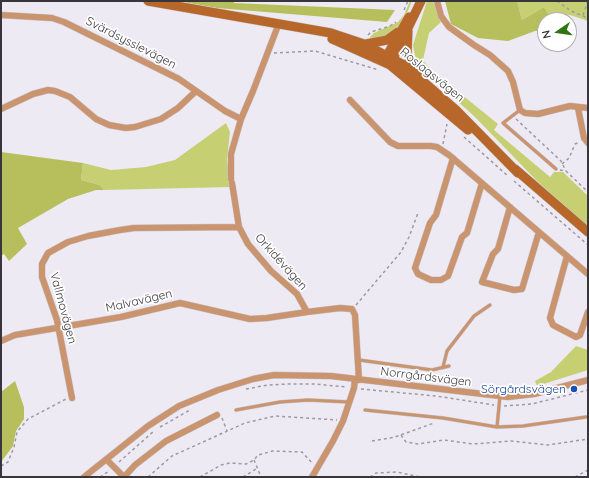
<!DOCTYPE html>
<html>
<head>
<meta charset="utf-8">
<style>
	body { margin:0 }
	#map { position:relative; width:589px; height:478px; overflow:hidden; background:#edeaf3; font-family:Quicksand,sans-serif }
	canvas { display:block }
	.frame { position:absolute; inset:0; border:2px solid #38363a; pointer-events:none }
	.north { position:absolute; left:537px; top:12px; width:40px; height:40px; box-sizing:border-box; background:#fff; border:1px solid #afafb0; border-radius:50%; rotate:257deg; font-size:11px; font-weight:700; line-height:16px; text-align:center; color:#38363a }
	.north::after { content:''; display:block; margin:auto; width:14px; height:18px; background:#307311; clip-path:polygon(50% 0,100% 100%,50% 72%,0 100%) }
</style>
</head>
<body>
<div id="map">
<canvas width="589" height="478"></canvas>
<div class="frame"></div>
<div class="north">N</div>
</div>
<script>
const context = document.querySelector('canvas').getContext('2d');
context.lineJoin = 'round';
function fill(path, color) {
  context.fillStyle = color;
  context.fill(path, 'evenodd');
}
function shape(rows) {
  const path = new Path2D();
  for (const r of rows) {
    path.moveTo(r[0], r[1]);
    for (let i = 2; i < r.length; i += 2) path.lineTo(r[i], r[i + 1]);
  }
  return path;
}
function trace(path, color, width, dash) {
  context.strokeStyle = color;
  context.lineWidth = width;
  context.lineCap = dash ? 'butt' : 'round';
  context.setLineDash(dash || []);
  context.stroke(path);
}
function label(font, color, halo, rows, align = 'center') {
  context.font = font + ' Quicksand,sans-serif';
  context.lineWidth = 3.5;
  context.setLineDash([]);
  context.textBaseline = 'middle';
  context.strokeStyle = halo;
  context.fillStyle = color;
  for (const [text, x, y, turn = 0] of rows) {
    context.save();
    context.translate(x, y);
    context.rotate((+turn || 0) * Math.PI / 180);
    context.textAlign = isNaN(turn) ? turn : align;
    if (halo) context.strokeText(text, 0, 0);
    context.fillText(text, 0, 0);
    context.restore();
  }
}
fill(shape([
	[410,1,412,1,406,16,396,29,391,35,370,40,370,37,374,33,398,22,404,15],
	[427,1,433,1,441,22,429,33,423,60,430,69,498,124,494,130,550,177,554,172,563,172,588,196,588,227,537,181,474,116,424,71,415,56,413,45],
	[517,1,588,1,588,21,570,15,552,20,544,7,522,20],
	[226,123,230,132,227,160,231,187,104,190,100,185,81,180,83,163,111,170,146,167,175,160],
	[576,346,588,350,588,370,537,386,535,381,551,372]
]), '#c7cf73');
fill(shape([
	[177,1,234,1,234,3,395,10,387,22,217,8],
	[445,1,517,1,522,20,544,7,552,20,545,20,545,31,535,31,508,41,478,38,451,24],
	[1,152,83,163,81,180,100,185,104,190,96,190,68,199,18,228,27,244,9,261,4,254,1,256],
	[15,381,24,407,24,419,16,431,13,446,1,462,1,392]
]), '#b7bf5c');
const lane = shape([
	[520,110,503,123,556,169],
	[359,360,432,370,449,366],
	[443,367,447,351,474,316,490,305],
	[236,410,280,402,308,400,349,402],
	[365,410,443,418,497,427,523,426,586,417],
	[497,427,500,396]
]);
const street = shape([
	[437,1,441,16,449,27,474,45,490,55,508,71,513,82,520,110,525,113,538,114,570,106,588,108],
	[1,15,52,18,64,22,179,79,225,111,241,119],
	[350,100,390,142,398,146,431,146,437,147,449,155,588,274],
	[578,108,584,138,588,143],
	[1,109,33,94,48,90,55,91,70,97,96,119,109,125,126,128,135,127,161,119,178,108,196,91],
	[453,158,436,215,430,223,415,268,418,274,431,280,441,280,448,276,462,237,467,233,482,183],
	[231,179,231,154,241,119,253,91,279,23],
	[232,183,239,227,248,244,271,271,297,294,307,312,340,308,352,309,355,315,359,380],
	[510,207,498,249,493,254,482,282,514,290,522,289,539,232],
	[567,256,550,318,553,325,576,337,580,335,588,312],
	[1,341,15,335,121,317,180,303,250,319,267,318,307,312],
	[72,398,57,320,42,277,42,264,48,253,68,242,88,236,120,230,134,228,239,227],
	[107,460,124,477],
	[84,477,148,426,179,406,218,390,253,379,274,375,331,376,508,397,534,394,588,380],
	[124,477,135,465,166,441,217,415],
	[312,477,333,441,343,421,354,388,355,379]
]);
const secondary = shape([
	[148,1,331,33,364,44,404,65,456,110,518,173],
	[408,31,407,54,413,66,419,71],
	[332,39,390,65,468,130],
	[366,44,387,40,398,32],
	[385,59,409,17],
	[391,63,421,1],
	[515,169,588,232]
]);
trace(lane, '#c9c6ce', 4);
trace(street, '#c9c6ce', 7);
trace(secondary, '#c9c6ce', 10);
trace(shape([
	[557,1,571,11,588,18],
	[404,10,408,1],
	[583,15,588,1],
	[368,35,371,32,390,26,396,22],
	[274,53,315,51,379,70],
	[516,119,561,161,566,171],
	[464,137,508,176],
	[443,144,447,124],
	[562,164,569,158,575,144,580,142],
	[560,170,566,171,588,192],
	[514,181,588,245],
	[356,305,401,252,409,237,418,213],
	[246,389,268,385,289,384,314,384,347,387],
	[361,389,436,396,494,405],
	[504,406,532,404,588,390],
	[222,418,227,431],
	[160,427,190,410],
	[401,435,406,442,418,444,444,440,473,444,511,441,548,445,588,439],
	[372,441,395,437,434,423],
	[254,460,261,477],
	[119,462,154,431],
	[1,466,8,462,14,447,17,432,28,419,66,399],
	[100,477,109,471],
	[148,477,172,456,245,423,275,416,337,420],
	[200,477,221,465,230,463,246,464,254,460,258,455,273,451,302,452,313,464],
	[243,477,256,469],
	[370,477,376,473,397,472,420,477],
	[445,477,455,477],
	[575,477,588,470]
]), '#9d9aa1', 1.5, [3, 3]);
trace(lane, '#ca946f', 3);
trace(street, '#ca946f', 6);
trace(secondary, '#b66729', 9);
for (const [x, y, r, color] of [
	[574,389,4,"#1a4fb4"]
]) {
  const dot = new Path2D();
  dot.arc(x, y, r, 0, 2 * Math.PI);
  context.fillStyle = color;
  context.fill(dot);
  trace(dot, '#fff', 1.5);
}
label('12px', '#38363a', '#fff', [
	["Svärdsysslevägen",131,43,27],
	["Roslagsvägen",432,75,39],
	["Orkidévägen",281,262,48],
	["Malvavägen",139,301,-13],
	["Vallmovägen",63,308,75],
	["Norrgårdsvägen",426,377,7]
]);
label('12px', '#164399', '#fff', [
	["Sörgårdsvägen",566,389]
], 'right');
</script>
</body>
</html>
